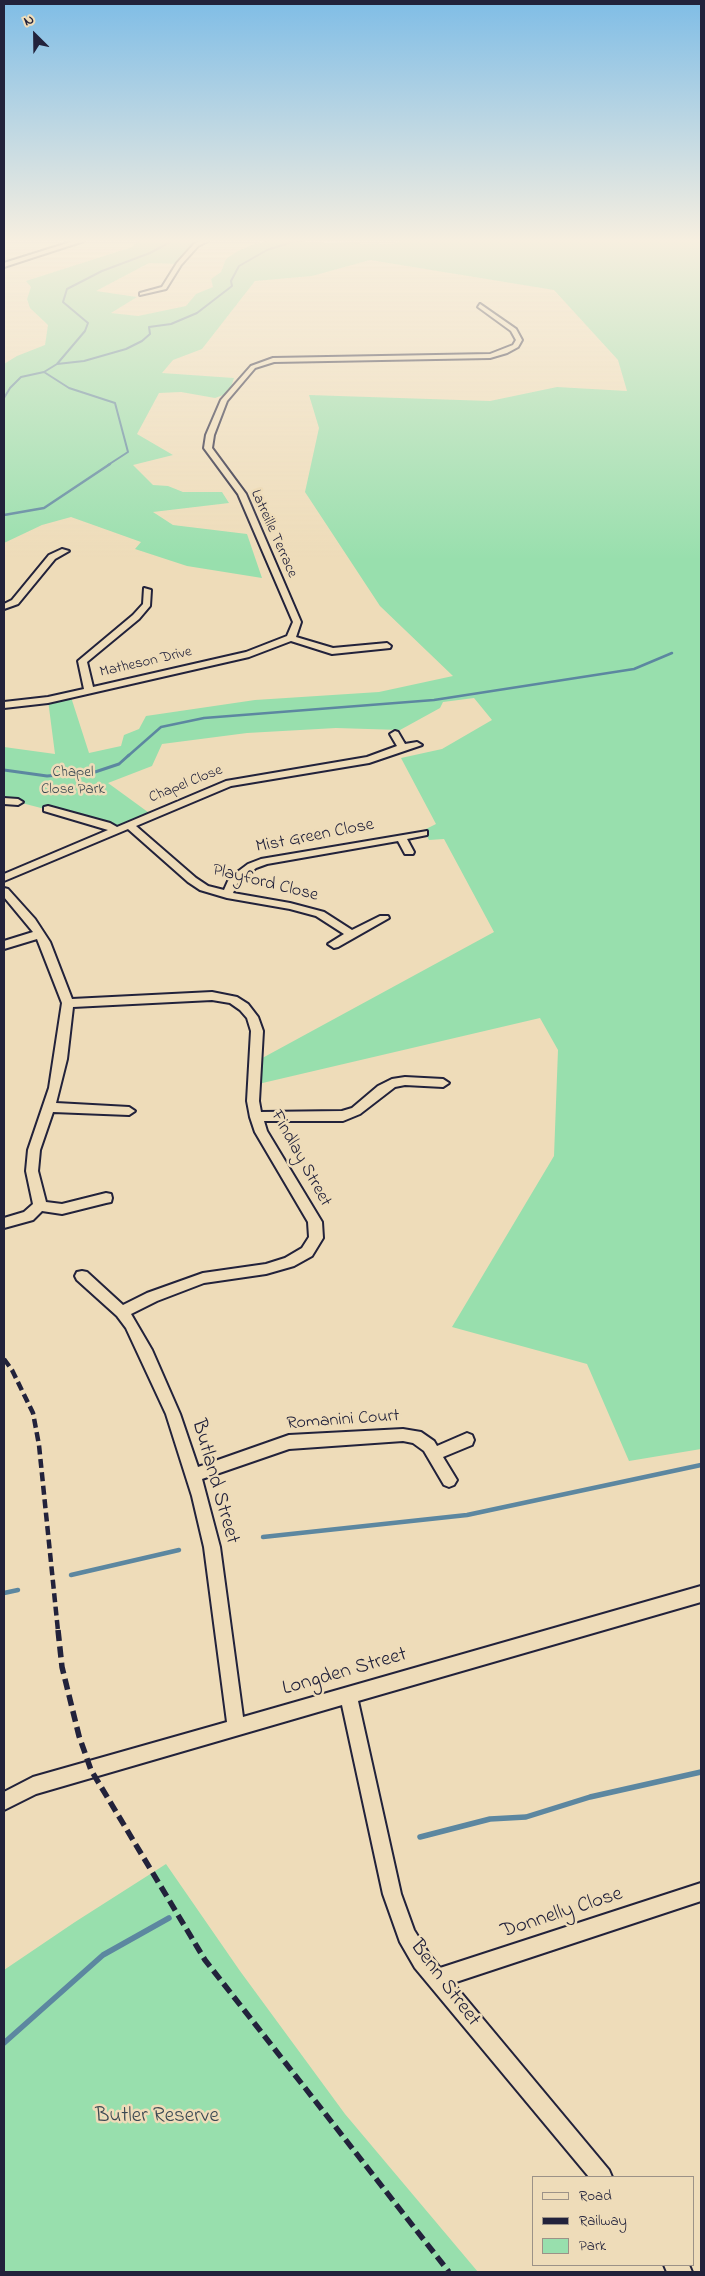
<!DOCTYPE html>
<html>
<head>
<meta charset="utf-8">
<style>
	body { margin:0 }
	#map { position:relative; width:705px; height:2276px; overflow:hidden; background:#eedcb9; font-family:"Indie Flower",sans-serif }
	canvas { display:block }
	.frame { position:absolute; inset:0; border:5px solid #22223b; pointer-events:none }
	.legend { position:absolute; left:532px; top:2176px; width:162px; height:90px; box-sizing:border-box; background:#eedcb9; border:1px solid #9c9287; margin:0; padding:6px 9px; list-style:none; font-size:15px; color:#22223b }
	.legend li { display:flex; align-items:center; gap:10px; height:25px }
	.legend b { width:25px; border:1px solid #9c9287 }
	.north { position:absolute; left:10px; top:10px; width:50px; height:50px; -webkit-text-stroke:4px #eedcb9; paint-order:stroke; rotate:337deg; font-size:14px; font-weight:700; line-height:20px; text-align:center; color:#22223b }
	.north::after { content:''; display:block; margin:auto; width:18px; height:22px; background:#22223b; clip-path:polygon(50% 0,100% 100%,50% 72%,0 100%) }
</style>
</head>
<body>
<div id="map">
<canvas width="705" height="2276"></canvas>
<div class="frame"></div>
<ul class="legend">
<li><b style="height:6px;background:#eedcb9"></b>Road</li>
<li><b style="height:6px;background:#22223b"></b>Railway</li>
<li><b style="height:14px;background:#98dfad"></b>Park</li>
</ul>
<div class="north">N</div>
</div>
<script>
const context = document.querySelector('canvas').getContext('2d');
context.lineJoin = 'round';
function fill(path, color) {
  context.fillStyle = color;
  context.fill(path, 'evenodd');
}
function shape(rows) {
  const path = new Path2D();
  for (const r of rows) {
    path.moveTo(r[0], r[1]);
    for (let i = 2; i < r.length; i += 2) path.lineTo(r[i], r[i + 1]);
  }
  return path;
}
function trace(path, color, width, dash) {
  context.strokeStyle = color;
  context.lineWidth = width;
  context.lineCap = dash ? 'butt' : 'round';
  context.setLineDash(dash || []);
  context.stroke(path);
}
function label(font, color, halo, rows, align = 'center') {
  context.font = font + ' "Indie Flower",sans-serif';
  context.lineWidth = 5;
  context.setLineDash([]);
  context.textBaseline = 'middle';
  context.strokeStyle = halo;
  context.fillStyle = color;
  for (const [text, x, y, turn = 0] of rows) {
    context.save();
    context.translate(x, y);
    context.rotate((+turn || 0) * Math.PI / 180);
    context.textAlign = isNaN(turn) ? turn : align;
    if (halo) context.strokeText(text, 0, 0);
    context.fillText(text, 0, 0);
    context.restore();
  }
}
fill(shape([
	[139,241,205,241,196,245,179,264,149,263,96,291,137,297,111,313,138,316,186,306,196,294,213,287,211,279,221,272,226,259,238,251,254,244,268,241,391,244,402,241,701,241,701,1449,629,1461,587,1364,452,1327,554,1156,558,1050,540,1018,254,1085,255,1062,494,932,444,839,429,840,424,830,436,824,401,758,442,749,492,720,474,698,443,702,440,708,400,730,336,728,247,733,162,744,152,766,108,783,152,815,115,830,106,825,18,802,4,801,4,747,55,754,48,700,70,694,89,753,121,746,124,735,139,729,146,716,255,700,379,692,453,676,380,606,305,492,319,428,309,395,490,401,557,387,627,391,618,360,554,290,370,260,312,276,255,281,202,349,173,360,162,373,234,378,229,393,215,398,181,392,159,393,137,434,173,455,133,465,153,485,168,486,183,492,222,492,229,503,153,512,173,525,247,534,262,578,187,566,135,549,141,542,71,517,42,525,4,543,4,364,17,356,45,345,48,325,30,308,27,299,31,287,26,281,132,247],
	[166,1864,240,1971,345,2114,478,2272,4,2272,4,1970,75,1922]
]), '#98dfad');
trace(shape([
	[57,364,85,331,88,323,63,302,67,289,102,271,150,253,172,241],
	[4,398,10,388,21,377,44,372],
	[108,465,128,452,115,403,69,388,44,372,57,364,84,361,126,349,142,341,150,334,149,327,171,324,197,313,232,286,231,281,239,266,267,250,295,241]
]), '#5c87a0', 2);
trace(shape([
	[4,515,44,508,110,464],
	[128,756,161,727,204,718,434,700,634,669,672,653]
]), '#5c87a0', 2.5);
trace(shape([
	[4,770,47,776,95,772,119,764,129,755]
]), '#5c87a0', 3);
trace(shape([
	[263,1537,467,1515,701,1465],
	[71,1575,179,1550],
	[4,1593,18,1590]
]), '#5c87a0', 4.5);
trace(shape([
	[420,1837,490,1819,526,1817,590,1797,701,1772],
	[4,2043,103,1955,169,1918]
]), '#5c87a0', 5.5);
const minor = shape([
	[74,241,84,241,4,267,4,263,74,241],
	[200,241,208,241,198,246,181,265,166,289,140,295,140,293,162,287,177,263,194,244,200,241],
	[480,304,516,329,522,340,518,347,507,353,490,358,274,362,255,368,227,401,214,435,212,448,246,494,301,622,296,637,333,648,387,643,391,646,390,648,332,654,291,641,249,657,48,703,4,708,4,702,48,697,84,689,78,661,133,615,143,604,144,588,151,590,150,606,139,619,87,662,93,687,246,652,287,636,293,622,238,494,204,448,206,435,221,400,251,366,273,358,490,354,513,345,516,340,511,331,478,307,480,304],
	[62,549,69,551,55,559,18,604,4,609,4,604,12,600,49,555,62,549],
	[395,731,398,732,405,744,417,742,422,745,369,763,231,786,136,826,196,878,208,886,224,890,228,881,236,873,248,864,261,859,427,831,427,835,407,839,414,852,413,854,405,854,398,841,267,864,256,868,237,884,233,893,290,903,324,912,352,930,380,916,388,916,389,918,338,947,334,948,328,944,344,934,316,916,290,909,227,898,200,890,188,882,128,829,4,881,4,874,108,830,44,811,44,807,48,806,110,823,117,827,226,781,367,757,397,746,390,734,395,731],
	[4,798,18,799,23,802,18,805,4,804,4,798],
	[4,888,8,889,35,919,50,942,72,999,212,992,237,997,248,1004,258,1017,263,1031,259,1101,261,1112,342,1111,352,1108,378,1086,392,1079,405,1077,443,1079,449,1083,443,1087,405,1085,395,1087,360,1114,343,1121,264,1121,267,1131,322,1222,323,1238,312,1256,294,1266,266,1274,204,1283,157,1301,131,1314,152,1350,180,1414,198,1467,289,1435,403,1429,421,1432,434,1441,437,1446,467,1433,472,1435,474,1440,472,1445,443,1457,457,1480,454,1485,449,1487,444,1485,424,1451,413,1443,403,1441,289,1449,202,1479,220,1547,243,1717,701,1586,701,1602,358,1701,401,1894,414,1930,429,1954,440,1968,701,1883,701,1901,453,1983,609,2170,612,2177,589,2177,415,1968,400,1942,383,1894,342,1705,36,1794,4,1810,4,1792,33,1777,227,1722,204,1547,192,1496,166,1414,126,1328,117,1316,77,1280,75,1276,77,1272,82,1271,87,1272,123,1305,147,1293,203,1273,266,1264,285,1258,302,1248,309,1237,308,1222,255,1132,250,1117,247,1101,251,1031,247,1018,240,1010,230,1003,212,1000,73,1007,67,1059,56,1103,129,1107,135,1111,129,1115,53,1112,40,1150,38,1171,46,1202,62,1204,106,1193,111,1194,112,1198,111,1202,106,1203,62,1214,42,1211,33,1220,4,1228,4,1218,24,1212,33,1204,26,1171,28,1150,49,1088,62,1003,37,939,4,949,4,941,33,932,4,897,4,888],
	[664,2265,689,2265,692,2272,667,2272,664,2265]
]);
trace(minor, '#22223b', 4);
fill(minor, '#eedcb9');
trace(shape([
	[4,1359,12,1370,33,1413,39,1445,58,1631]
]), '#22223b', 4.5, [9, 4.5]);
trace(shape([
	[58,1630,62,1667,79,1736,91,1770,205,1960,449,2272]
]), '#22223b', 5.5, [11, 5.5]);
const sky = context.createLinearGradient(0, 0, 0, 560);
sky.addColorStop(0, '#7fbde6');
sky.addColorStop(0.43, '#f7efe0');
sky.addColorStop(1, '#f7efe000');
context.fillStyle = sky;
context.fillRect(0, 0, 705, 560);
label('15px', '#22223b', '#eedcb9', [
	["Latreille Terrace",273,534,66],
	["Matheson Drive",146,663,-13],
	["Chapel Close",186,785,-22]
]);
label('15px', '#3a4852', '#eedcb9', [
	["Chapel",73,774],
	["Close Park",73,791]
]);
label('18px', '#22223b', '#eedcb9', [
	["Mist Green Close",315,837,-11],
	["Playford Close",265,884,14],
	["Findlay Street",300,1159,61],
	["Romanini Court",343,1421,-4]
]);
label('21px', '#22223b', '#eedcb9', [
	["Butland Street",214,1482,74],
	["Longden Street",345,1673,-16],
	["Donnelly Close",562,1914,-18],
	["Benn Street",444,1984,53]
]);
label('21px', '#3a4852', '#eedcb9', [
	["Butler Reserve",157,2118]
]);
</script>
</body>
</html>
